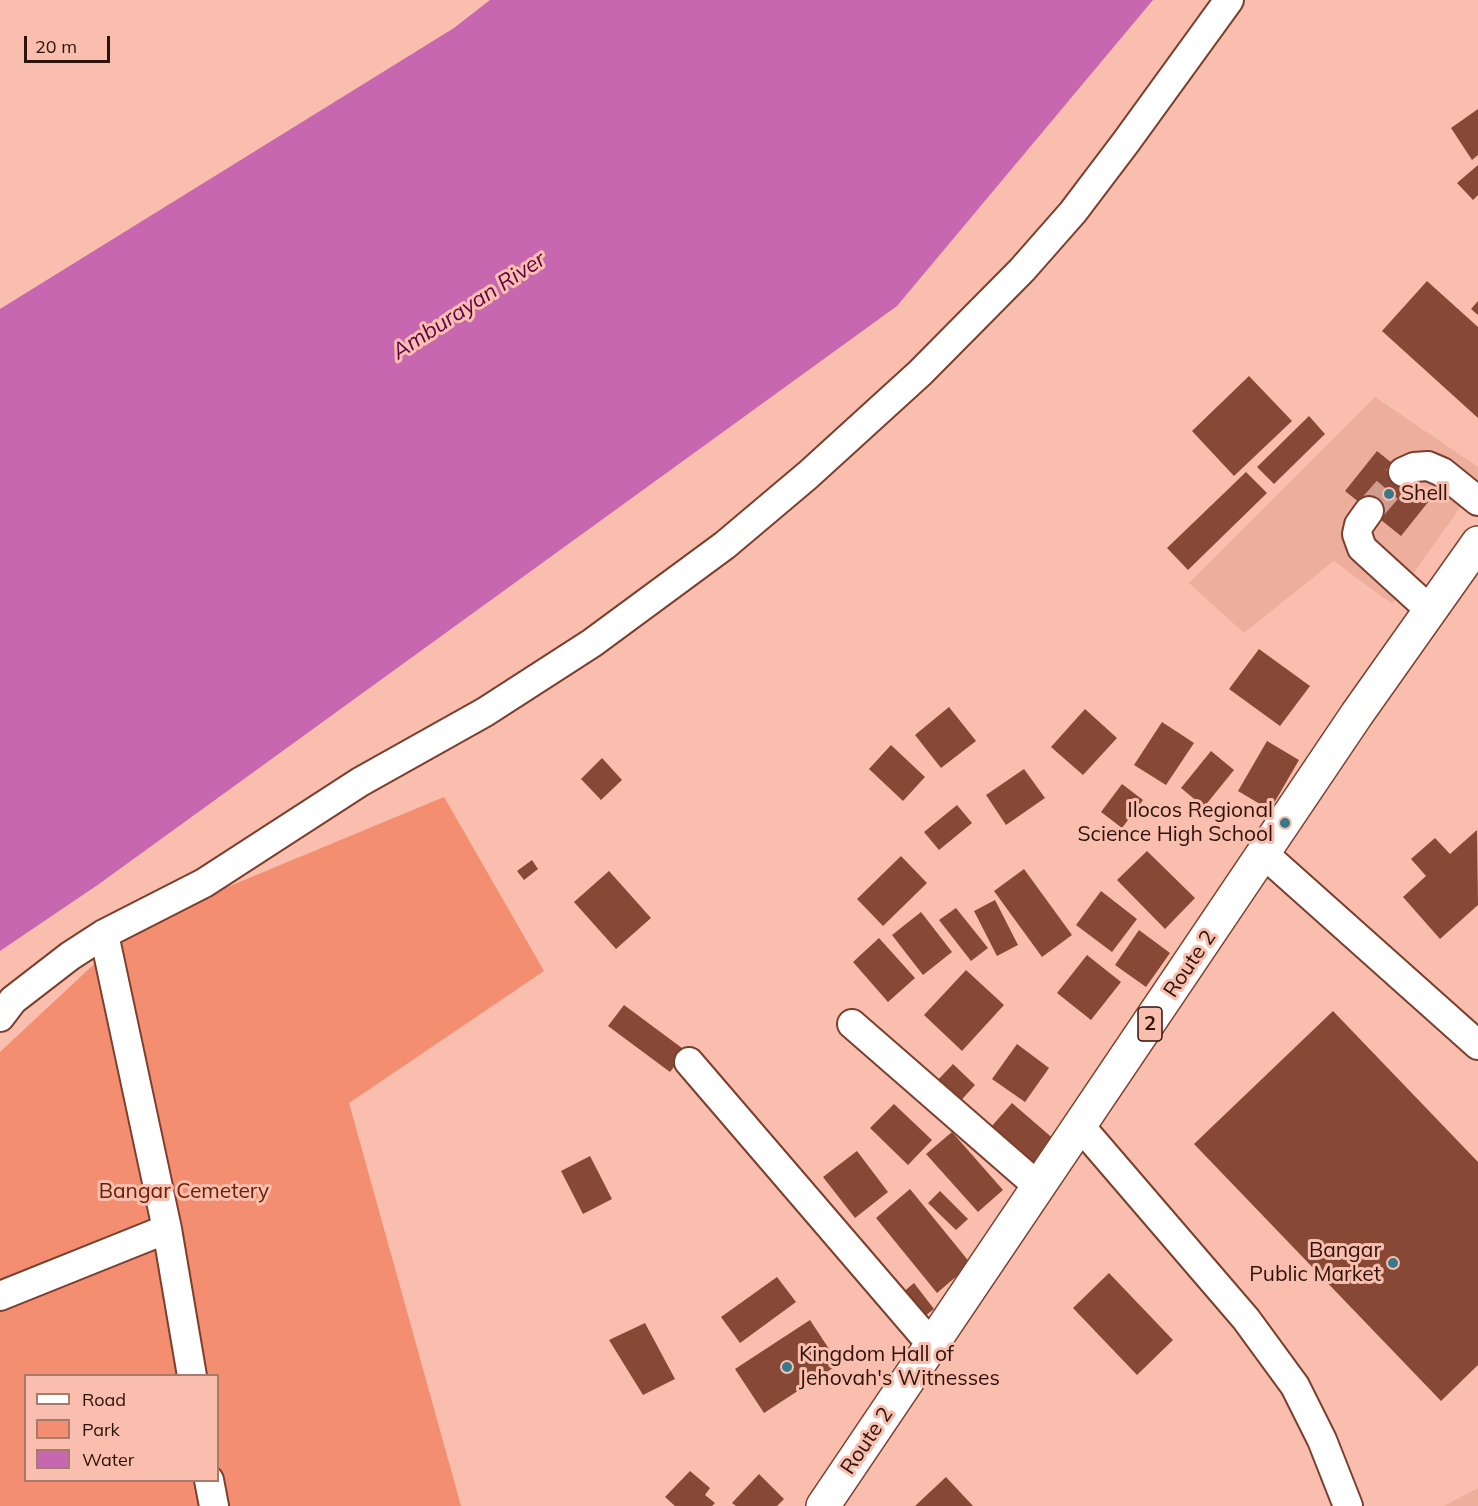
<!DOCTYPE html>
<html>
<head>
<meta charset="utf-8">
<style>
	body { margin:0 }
	#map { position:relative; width:1478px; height:1506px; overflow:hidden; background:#f9bead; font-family:Mulish,sans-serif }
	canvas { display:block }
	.legend { position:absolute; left:24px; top:1374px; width:195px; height:108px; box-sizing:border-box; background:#f9bead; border:2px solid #a77a6c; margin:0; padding:8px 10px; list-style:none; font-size:18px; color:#2c130b }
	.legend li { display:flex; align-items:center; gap:12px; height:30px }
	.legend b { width:30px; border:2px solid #a77a6c }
	.scale { position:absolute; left:24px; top:36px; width:86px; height:27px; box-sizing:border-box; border:3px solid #2c130b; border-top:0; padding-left:8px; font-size:18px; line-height:21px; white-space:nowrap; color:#2c130b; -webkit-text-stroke:4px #f9bead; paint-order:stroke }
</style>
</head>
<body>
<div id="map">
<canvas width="1478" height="1506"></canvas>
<ul class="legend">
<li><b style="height:8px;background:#fff"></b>Road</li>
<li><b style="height:16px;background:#f38e70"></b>Park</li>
<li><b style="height:16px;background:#c767af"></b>Water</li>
</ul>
<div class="scale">20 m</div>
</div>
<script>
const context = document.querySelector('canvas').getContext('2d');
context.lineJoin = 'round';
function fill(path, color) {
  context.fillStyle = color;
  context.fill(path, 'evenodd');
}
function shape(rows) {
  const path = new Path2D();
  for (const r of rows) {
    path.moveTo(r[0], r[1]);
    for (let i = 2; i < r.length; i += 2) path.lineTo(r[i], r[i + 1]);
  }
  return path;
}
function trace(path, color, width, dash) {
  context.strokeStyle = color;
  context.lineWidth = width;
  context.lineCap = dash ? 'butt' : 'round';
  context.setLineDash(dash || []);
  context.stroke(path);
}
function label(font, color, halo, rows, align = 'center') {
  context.font = font + ' Mulish,sans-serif';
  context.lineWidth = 6;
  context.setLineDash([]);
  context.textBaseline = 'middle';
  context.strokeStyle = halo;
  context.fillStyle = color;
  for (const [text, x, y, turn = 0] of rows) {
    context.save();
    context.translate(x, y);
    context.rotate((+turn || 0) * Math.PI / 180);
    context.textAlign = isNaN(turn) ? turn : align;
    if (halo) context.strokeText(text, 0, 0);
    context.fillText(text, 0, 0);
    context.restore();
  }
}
fill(shape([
	[1375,397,1478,467,1478,482,1392,604,1334,561,1244,633,1189,583],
	[1478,1488,1478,1506,1444,1506]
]), '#edaf9c');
fill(shape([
	[444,797,544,971,349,1103,461,1506,0,1506,0,1052,136,925],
	[26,1376,218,1376,218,1480,26,1480]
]), '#f38e70');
fill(shape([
	[490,0,1153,0,897,306,99,884,0,951,0,309,454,28]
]), '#c767af');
fill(shape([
	[1478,109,1478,155,1472,160,1451,128],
	[1478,165,1478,195,1473,200,1457,183],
	[1427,281,1478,327,1478,418,1382,331],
	[1478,301,1478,315,1471,309],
	[1249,376,1292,421,1234,476,1192,431],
	[1309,416,1325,434,1274,484,1257,467],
	[1377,451,1433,496,1401,536,1345,491],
	[1246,472,1267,493,1188,570,1167,548],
	[1259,649,1310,686,1280,726,1229,689],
	[949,707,976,741,941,768,915,735],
	[1085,709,1117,738,1083,775,1051,747],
	[1162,722,1194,743,1166,785,1134,765],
	[1267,741,1299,760,1270,810,1238,791],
	[891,745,925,777,903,801,869,769],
	[1211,751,1234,770,1204,807,1181,788],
	[602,758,622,780,601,800,581,779],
	[1024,769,1045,798,1006,825,986,795],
	[1122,784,1143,800,1122,828,1101,812],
	[957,805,972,823,939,850,924,832],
	[1477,830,1478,905,1440,939,1403,897,1426,876,1411,859,1435,838,1450,854],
	[1147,851,1195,898,1165,929,1117,880],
	[901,856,927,883,883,926,857,899],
	[532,860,538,869,524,880,517,871],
	[1024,869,1072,935,1042,957,994,891],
	[609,871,651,918,616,949,574,902],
	[1101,891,1137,919,1112,952,1076,925],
	[995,900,1018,945,997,956,974,911],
	[956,908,988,948,971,961,939,920],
	[921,912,952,952,923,975,892,935],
	[1139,930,1170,953,1146,987,1115,965],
	[879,938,915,978,888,1002,853,962],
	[1087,955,1121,982,1091,1020,1057,993],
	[966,970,1004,1005,962,1051,924,1015],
	[624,1005,686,1051,670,1072,608,1026],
	[1333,1011,1478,1162,1478,1365,1441,1401,1194,1144],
	[1017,1044,1049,1068,1025,1102,992,1079],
	[953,1064,975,1085,956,1106,933,1085],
	[1012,1103,1056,1141,1035,1165,991,1127],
	[894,1104,932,1140,908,1165,870,1128],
	[952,1132,1003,1190,978,1212,926,1154],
	[857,1151,888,1192,855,1218,823,1177],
	[590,1156,612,1199,583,1214,561,1171],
	[910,1189,971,1264,937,1293,876,1218],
	[940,1191,968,1219,956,1230,928,1203],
	[1109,1273,1173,1340,1137,1375,1073,1308],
	[777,1277,796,1302,740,1343,721,1317],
	[914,1283,934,1309,916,1323,896,1298],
	[810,1320,839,1364,764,1413,735,1369],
	[645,1323,675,1379,643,1395,609,1340],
	[690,1471,710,1488,705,1495,715,1503,712,1506,675,1506,665,1497],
	[759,1474,784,1499,777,1506,736,1506,732,1503],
	[946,1477,973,1506,915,1506]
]), '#874936');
trace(shape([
	[1369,511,1403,472]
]), '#d09c8d', 28, [28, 14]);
const minor = shape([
	[1403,472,1414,467,1428,466,1442,472,1478,501],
	[1369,511,1359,525,1357,534,1362,548,1430,610],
	[1264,854,1478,1045],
	[104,934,167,1229,192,1376],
	[0,1017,13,1000,70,956,104,934,204,883,360,782,485,712,592,643,725,545,808,475,920,373,1022,270,1073,212,1126,142,1229,0],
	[852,1024,1039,1187],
	[689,1062,932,1345],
	[1081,1127,1246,1319,1295,1386,1322,1440,1348,1506],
	[0,1296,167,1229],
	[209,1480,214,1506]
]);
const highway = shape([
	[823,1506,1357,714,1478,543]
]);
trace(minor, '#7c3f2d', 32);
trace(highway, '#7c3f2d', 36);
trace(minor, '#fff', 28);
trace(highway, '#fff', 33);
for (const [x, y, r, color] of [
	[1389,494,6,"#37798b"],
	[1285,823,6,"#37798b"],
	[1393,1263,6,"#37798b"],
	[787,1367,6,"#37798b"]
]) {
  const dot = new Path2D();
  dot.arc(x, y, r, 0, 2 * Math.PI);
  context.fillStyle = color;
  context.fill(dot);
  trace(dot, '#f9bead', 2);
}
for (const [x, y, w] of [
	[1150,1024,24]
]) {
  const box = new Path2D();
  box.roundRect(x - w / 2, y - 17, w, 34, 4.5);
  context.fillStyle = '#f9bead';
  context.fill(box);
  trace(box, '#2c130b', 1.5);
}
label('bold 20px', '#2c130b', null, [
	["2",1150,1024]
]);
label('21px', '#2c130b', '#f9bead', [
	["Shell",1401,494],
	["Ilocos Regional",1273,811,"right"],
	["Science High School",1273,835,"right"],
	["Bangar",1381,1251,"right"],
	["Public Market",1381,1275,"right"],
	["Kingdom Hall of",799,1355],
	["Jehovah's Witnesses",799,1379]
], 'left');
label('21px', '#2c130b', '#f9bead', [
	["Route 2",1190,964,-56],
	["Route 2",867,1441,-56]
]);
label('21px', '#672007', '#f9bead', [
	["Bangar Cemetery",184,1192]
]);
label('italic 22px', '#5d004d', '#f9bead', [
	["Amburayan River",469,306,-33]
]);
</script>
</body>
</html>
